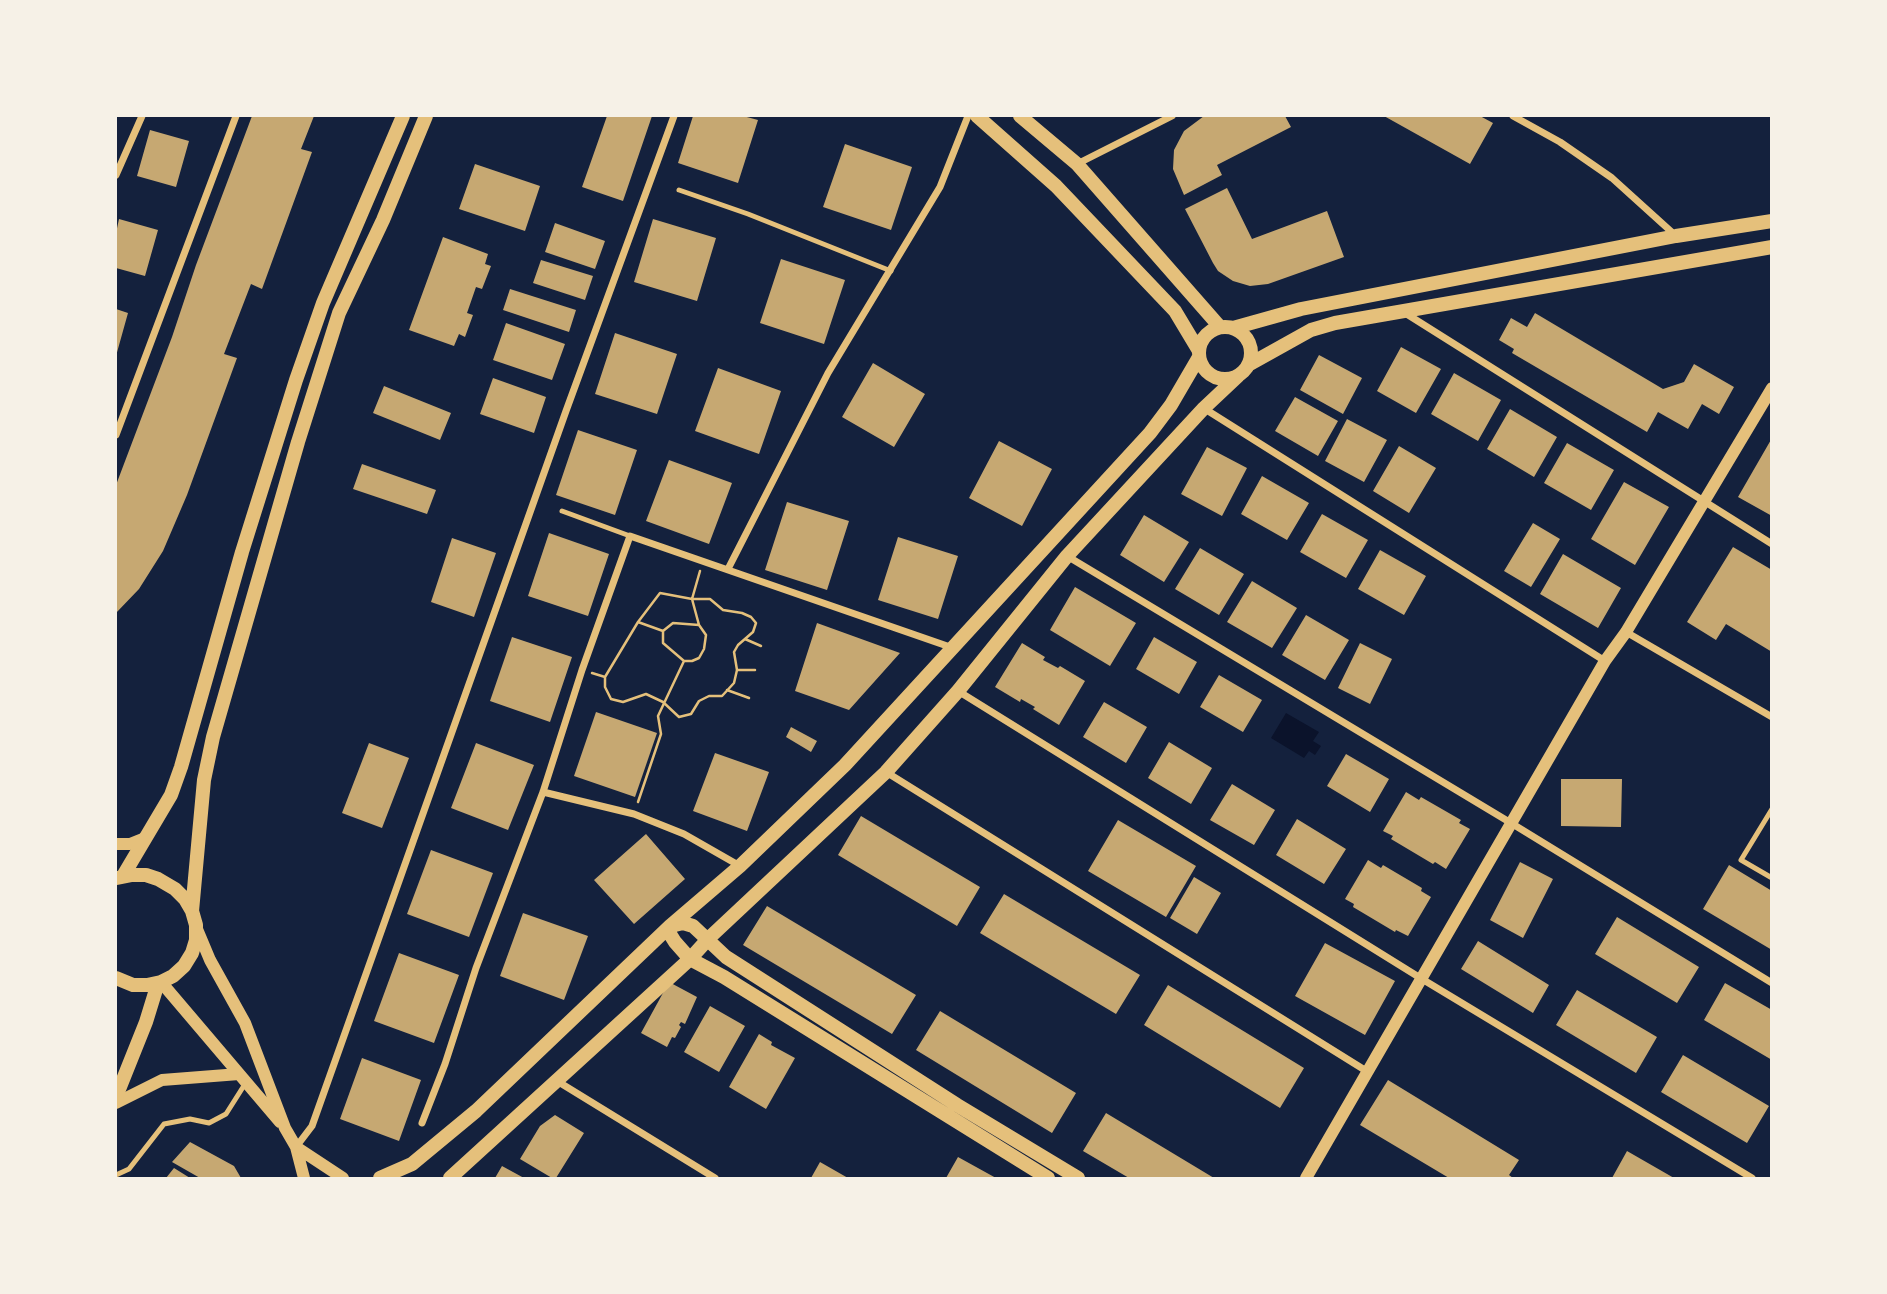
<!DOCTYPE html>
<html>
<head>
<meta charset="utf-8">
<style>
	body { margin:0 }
	#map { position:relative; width:1887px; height:1294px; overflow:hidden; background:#14213d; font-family:Rubik,sans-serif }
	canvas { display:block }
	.frame { position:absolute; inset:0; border:117px solid #f6f1e7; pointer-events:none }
</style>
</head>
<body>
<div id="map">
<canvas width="1887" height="1294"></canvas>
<div class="frame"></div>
</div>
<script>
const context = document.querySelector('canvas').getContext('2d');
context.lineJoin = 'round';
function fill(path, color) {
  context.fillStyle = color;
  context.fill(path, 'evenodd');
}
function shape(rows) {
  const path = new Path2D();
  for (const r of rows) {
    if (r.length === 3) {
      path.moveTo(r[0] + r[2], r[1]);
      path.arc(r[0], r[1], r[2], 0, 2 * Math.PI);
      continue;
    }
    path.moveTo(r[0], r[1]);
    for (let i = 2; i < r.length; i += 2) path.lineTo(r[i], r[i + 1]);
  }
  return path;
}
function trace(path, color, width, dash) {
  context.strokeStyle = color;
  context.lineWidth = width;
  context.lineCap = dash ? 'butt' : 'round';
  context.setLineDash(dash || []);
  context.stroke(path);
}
fill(shape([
	[1286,713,1319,732,1313,741,1321,746,1315,755,1309,751,1304,758,1271,738]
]), '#0b132b');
fill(shape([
	[252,116,314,116,301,149,312,152,262,289,251,284,224,354,237,358,187,495,163,551,139,589,116,613,116,485,172,337,196,265],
	[607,116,652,116,623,201,582,187],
	[693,116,743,116,758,120,738,183,678,163],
	[1204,116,1285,116,1291,127,1217,165,1222,175,1184,195,1173,169,1174,150,1184,131],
	[1384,116,1480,116,1493,123,1470,164],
	[150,130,189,141,176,187,137,176],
	[845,144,912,167,891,230,823,207],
	[475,164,540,186,525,231,459,209],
	[1227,188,1252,239,1327,211,1344,257,1268,284,1250,286,1233,281,1218,271,1213,263,1185,209],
	[119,219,158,230,145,276,116,268,116,233],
	[653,219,716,238,697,301,634,282],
	[555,223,605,241,595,269,545,252],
	[443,237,488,254,485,264,491,266,482,289,476,287,467,313,473,315,465,337,459,334,454,346,409,330],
	[781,259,845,280,824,344,760,323],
	[541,260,593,276,585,300,533,283],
	[510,289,576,310,569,332,503,310],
	[116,309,128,313,116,356],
	[1535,313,1663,389,1684,382,1694,364,1734,387,1719,414,1702,404,1688,429,1658,412,1647,432,1512,353,1514,349,1499,340,1511,318,1527,327],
	[506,323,565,344,552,380,493,360],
	[615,333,677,354,657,414,595,394],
	[1401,347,1441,369,1416,413,1377,391],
	[1319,355,1362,378,1343,414,1300,390],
	[873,363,925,394,894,447,842,417],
	[718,368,781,391,759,454,695,431],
	[1454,373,1501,400,1478,441,1431,414],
	[493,378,546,397,534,433,480,414],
	[384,386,451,413,440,440,373,413],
	[1295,397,1338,421,1318,456,1275,431],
	[1510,409,1557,437,1534,477,1487,449],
	[1347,419,1387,440,1364,482,1325,461],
	[578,430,637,450,615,515,556,495],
	[1772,438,1772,516,1738,497],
	[999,441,1052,469,1022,526,969,498],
	[1567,443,1614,470,1591,510,1544,483],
	[1399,446,1436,468,1409,513,1373,491],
	[1207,447,1247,468,1222,516,1181,494],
	[669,460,732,483,709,544,646,521],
	[362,464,436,490,427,514,353,489],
	[1262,476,1309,503,1287,540,1241,514],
	[1624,482,1669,507,1635,565,1591,539],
	[787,502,849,521,827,590,765,570],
	[1322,514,1368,540,1346,578,1300,552],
	[1144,515,1189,542,1164,582,1120,555],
	[1533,523,1560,539,1531,587,1504,571],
	[549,533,609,554,588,616,528,596],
	[898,537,958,556,938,619,878,600],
	[452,538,496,553,474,617,431,602],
	[1733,547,1772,570,1772,652,1726,624,1716,640,1687,622],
	[1200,548,1244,574,1219,615,1175,589],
	[1380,550,1426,576,1404,615,1358,589],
	[1563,554,1621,588,1598,628,1540,594],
	[1252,581,1297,608,1272,648,1227,622],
	[1075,587,1136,623,1110,666,1050,630],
	[1306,615,1349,640,1325,680,1282,655],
	[817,623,900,653,849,710,795,691],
	[512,637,572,657,550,722,490,701],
	[1154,637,1197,662,1179,694,1136,669],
	[1022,643,1045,657,1043,660,1058,668,1060,666,1085,681,1059,725,1033,709,1035,707,1021,699,1020,702,995,687],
	[1360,643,1392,659,1370,704,1338,688],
	[1219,675,1262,700,1243,732,1200,707],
	[1104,702,1147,727,1126,763,1083,737],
	[596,712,657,733,635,797,574,776],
	[791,727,817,741,811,752,786,737],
	[1169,742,1212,768,1191,804,1148,778],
	[369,743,409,758,382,828,342,813],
	[476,743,534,765,508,830,451,808],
	[715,753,769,772,747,831,693,811],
	[1346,754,1389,779,1370,812,1327,786],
	[1561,779,1622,779,1621,827,1561,826],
	[1232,784,1275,810,1254,845,1210,820],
	[1406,792,1419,800,1421,797,1461,820,1459,823,1470,829,1446,869,1435,862,1433,864,1391,839,1393,836,1383,831],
	[861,816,980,887,957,926,838,855],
	[1297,819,1346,849,1324,884,1276,855],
	[1118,820,1196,866,1166,917,1088,871],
	[646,834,685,879,634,924,594,880],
	[431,850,493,873,469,937,407,914],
	[1368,860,1381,868,1383,865,1422,888,1421,891,1431,897,1408,936,1396,930,1395,932,1353,907,1354,904,1345,899],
	[1520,862,1553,879,1523,938,1490,920],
	[1729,865,1772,891,1772,950,1703,909],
	[1194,877,1221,893,1197,934,1170,918],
	[1004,894,1140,975,1116,1014,980,933],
	[767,906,916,995,892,1034,743,945],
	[523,913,588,936,564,1000,500,976],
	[1617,917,1699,967,1677,1003,1595,954],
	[1478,941,1549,985,1533,1013,1461,969],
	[1325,943,1395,981,1365,1035,1295,996],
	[399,953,459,975,434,1043,374,1021],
	[669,982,697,997,685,1024,681,1022,679,1025,681,1027,675,1038,672,1037,667,1047,641,1033],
	[1725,983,1772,1010,1772,1060,1704,1020],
	[1168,985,1304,1068,1280,1108,1144,1025],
	[1577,990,1657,1037,1636,1073,1556,1025],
	[710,1006,745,1026,719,1072,684,1052],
	[940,1011,1076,1093,1052,1133,916,1050],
	[759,1034,772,1042,771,1045,795,1058,766,1109,729,1087],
	[1683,1055,1769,1106,1747,1143,1661,1092],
	[362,1058,421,1080,399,1141,340,1119],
	[1388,1080,1519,1160,1509,1175,1513,1178,1449,1178,1360,1125],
	[1106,1113,1214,1178,1129,1178,1083,1151],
	[555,1115,584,1133,556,1178,552,1178,520,1159,540,1126],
	[190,1142,234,1166,241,1178,200,1178,172,1162],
	[1627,1151,1674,1178,1612,1178],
	[958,1157,996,1178,946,1178],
	[820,1162,848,1178,811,1178],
	[502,1166,524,1178,495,1178],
	[174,1168,190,1178,166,1178]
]), '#c6a872');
trace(shape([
	[638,622,605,677,605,687,611,699,623,702,646,694,663,702,679,717,691,714,699,701,709,696,722,696,734,683,737,670,734,652,738,645,753,632,756,623,751,617,742,613,723,610,710,599,692,599,660,593,638,622,663,631],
	[699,625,673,623,663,631,663,643,684,661,692,661,699,658,704,649,706,635,699,625,692,599,700,571],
	[745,639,761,646],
	[737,670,755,670],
	[592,673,605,677],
	[727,690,749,698],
	[638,802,661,734,658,716,684,661]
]), '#e5c07b', 2.5);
trace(shape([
	[679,190,748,214,891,271],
	[562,511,630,536],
	[1772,809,1741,860,1772,878],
	[116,1175,129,1169,164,1124,190,1119,209,1123,226,1114,245,1084]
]), '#e5c07b', 5);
trace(shape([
	[1513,116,1560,142,1612,178,1675,235],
	[1077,164,1172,116],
	[116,175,142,116],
	[1405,313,1772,544],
	[1205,409,1605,661],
	[116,435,236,116],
	[1067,556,1511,823,1772,983],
	[728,569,828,373,940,187,968,116],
	[1626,632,1772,717],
	[958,691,1422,979,1752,1178],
	[886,772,1368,1072],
	[543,792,634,814,684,834,740,866],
	[557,1081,715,1178],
	[422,1123,445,1064,476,968,543,792,582,670,630,536,953,648],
	[296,1147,312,1126,566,411,674,116]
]), '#e5c07b', 7);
trace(shape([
	[116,844,130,844,145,838],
	[197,929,210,960,245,1023,285,1128,296,1147,304,1178],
	[161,982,280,1122],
	[116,1103,162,1080,239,1074],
	[296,1147,343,1178],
	[1306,1178,1605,661,1626,632,1772,388]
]), '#e5c07b', 12);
trace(shape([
	[977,116,1056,186,1175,311,1199,351],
	[1020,116,1077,164,1220,327],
	[1225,353,26],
	[1233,328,1301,309,1676,236,1772,221],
	[1250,364,1311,330,1335,323,1772,247],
	[123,876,171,795,181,767,242,552,296,380,323,303,403,116],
	[192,911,204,780,213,737,298,442,339,313,383,220,426,116],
	[670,926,670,934,675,942,690,959,724,977,1048,1178],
	[671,926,683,923,693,926,726,957,957,1105,1078,1178],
	[116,978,133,985,147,985,161,982,173,976,184,966,192,953,196,940,196,925,192,911,185,899,175,889,158,879,146,875,132,875,117,878],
	[116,1097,146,1022,158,983],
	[380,1178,412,1164,476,1111,670,926,740,866,845,765,1150,433,1171,405,1199,357],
	[450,1178,690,959,709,938,886,772,958,691,1067,556,1204,408,1238,376]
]), '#e5c07b', 14);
</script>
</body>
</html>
